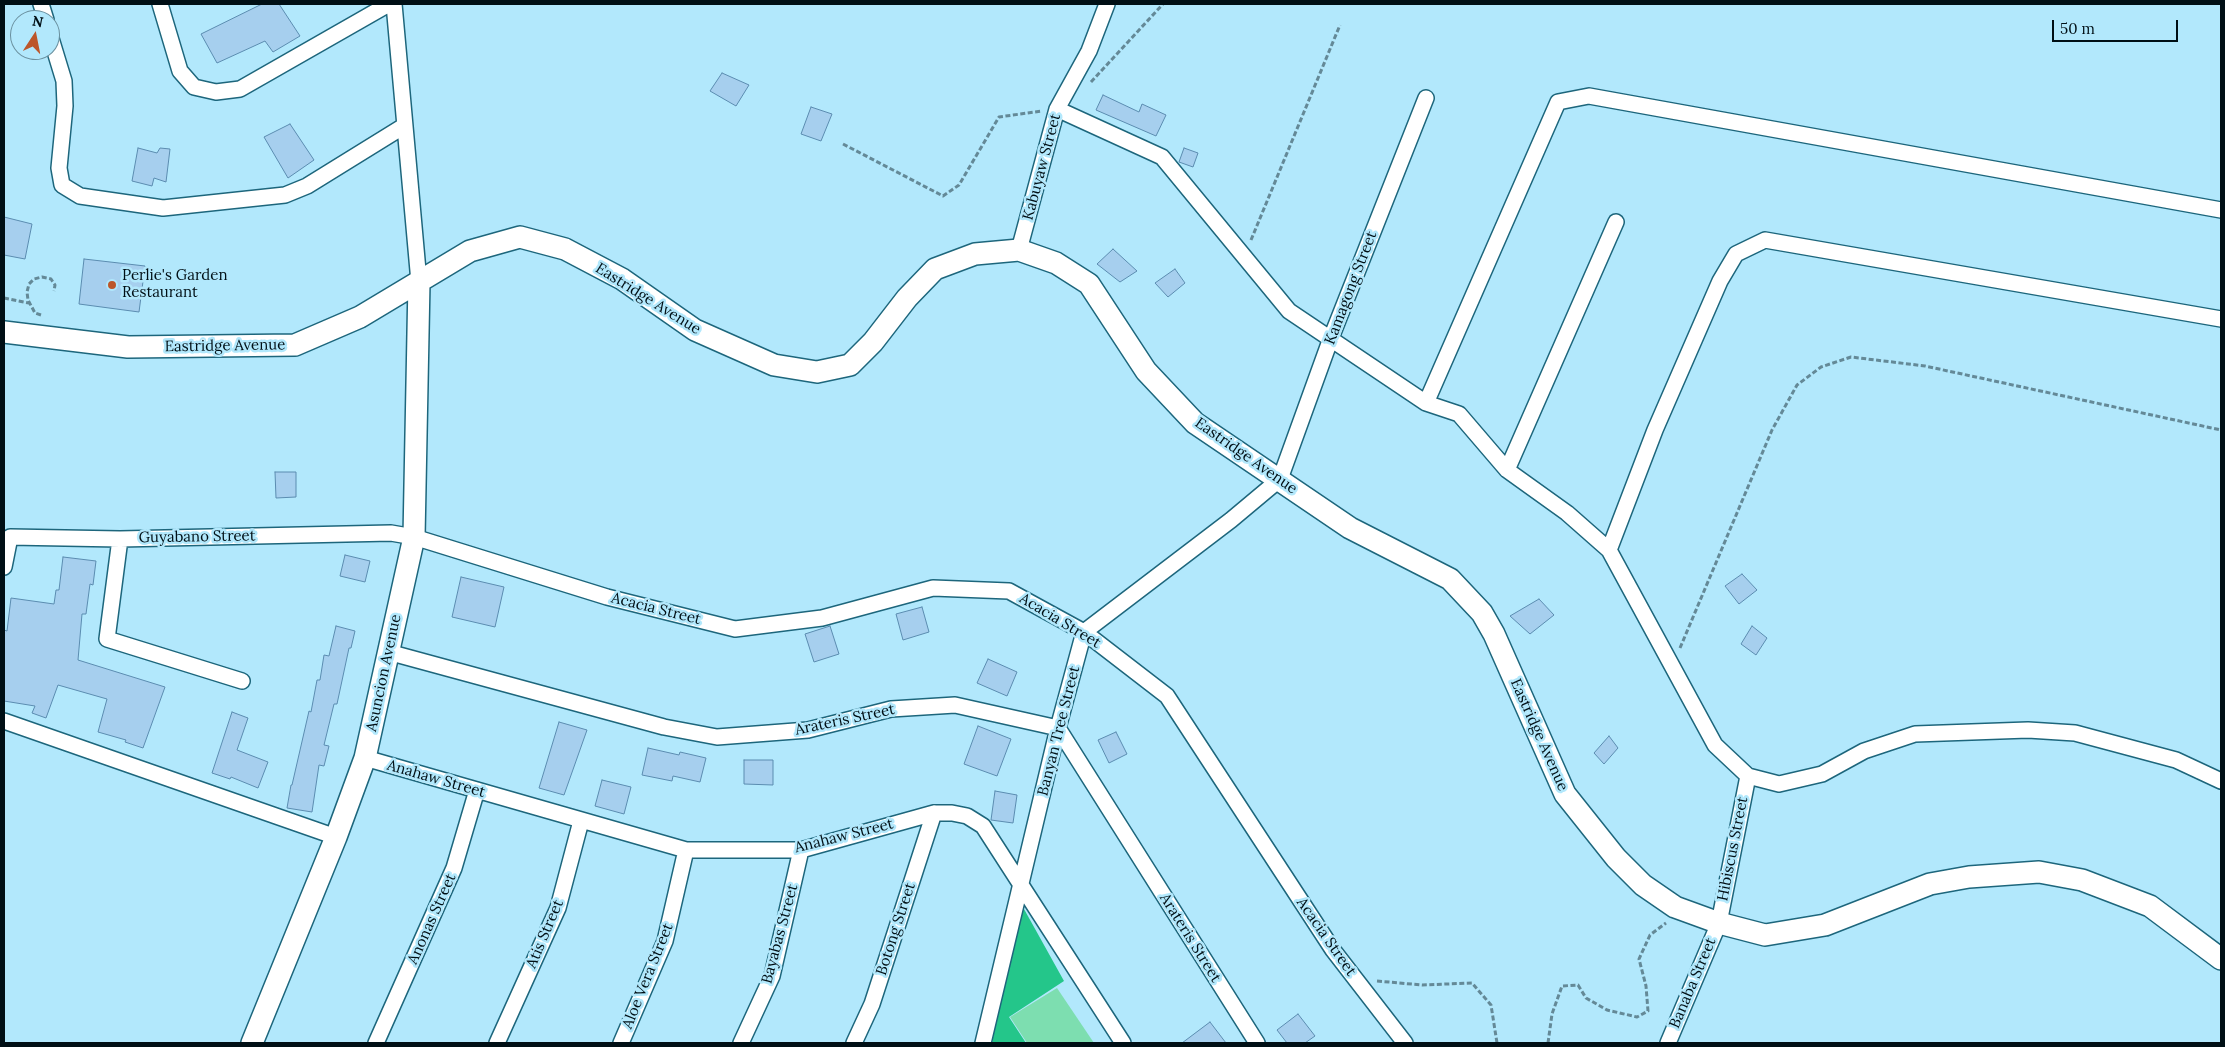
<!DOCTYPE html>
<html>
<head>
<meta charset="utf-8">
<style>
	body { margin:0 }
	#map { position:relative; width:2225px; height:1047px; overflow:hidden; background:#b2e8fc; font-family:Lora,serif }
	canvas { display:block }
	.frame { position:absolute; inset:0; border:5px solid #000f15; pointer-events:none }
	.north { position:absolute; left:10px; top:10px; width:50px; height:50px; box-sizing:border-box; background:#b2e8fc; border:1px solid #6b91a0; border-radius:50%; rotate:11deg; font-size:14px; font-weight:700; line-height:20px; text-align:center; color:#000f15 }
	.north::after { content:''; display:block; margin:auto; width:18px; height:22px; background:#bc562a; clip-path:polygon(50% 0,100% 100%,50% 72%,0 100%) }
	.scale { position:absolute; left:2052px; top:20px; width:126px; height:22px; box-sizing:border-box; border:2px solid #000f15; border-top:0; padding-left:6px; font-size:15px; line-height:18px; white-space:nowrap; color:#000f15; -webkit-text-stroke:4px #b2e8fc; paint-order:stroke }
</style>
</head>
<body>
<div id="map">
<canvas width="2225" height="1047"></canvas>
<div class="frame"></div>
<div class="north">N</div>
<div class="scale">50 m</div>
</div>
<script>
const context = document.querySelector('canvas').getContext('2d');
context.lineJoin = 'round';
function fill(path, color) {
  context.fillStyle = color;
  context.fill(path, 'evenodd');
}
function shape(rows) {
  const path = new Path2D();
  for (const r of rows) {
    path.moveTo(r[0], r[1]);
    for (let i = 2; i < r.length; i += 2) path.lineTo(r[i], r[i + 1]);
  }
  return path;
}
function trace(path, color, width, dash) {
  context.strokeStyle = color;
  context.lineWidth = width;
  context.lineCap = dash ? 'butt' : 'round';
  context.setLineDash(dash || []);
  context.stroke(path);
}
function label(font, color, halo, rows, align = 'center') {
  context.font = font + ' Lora,serif';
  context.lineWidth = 5;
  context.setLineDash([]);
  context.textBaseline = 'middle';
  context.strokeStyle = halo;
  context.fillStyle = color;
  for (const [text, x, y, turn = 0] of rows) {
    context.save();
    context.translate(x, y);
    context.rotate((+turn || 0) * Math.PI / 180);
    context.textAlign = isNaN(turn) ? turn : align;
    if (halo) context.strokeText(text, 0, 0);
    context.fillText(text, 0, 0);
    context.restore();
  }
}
fill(shape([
	[1057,988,1094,1043,1027,1043,1010,1017]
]), '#7ddeb0');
fill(shape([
	[1024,909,1064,981,1009,1017,1026,1043,992,1043,1015,913]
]), '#24c68a');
const building = shape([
	[262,4,279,4,300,36,273,52,265,41,217,63,201,34,262,4],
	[722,73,749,85,736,106,710,91,722,73],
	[1103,95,1139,112,1142,104,1166,115,1156,136,1096,110,1103,95],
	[811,107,832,114,821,141,801,134,811,107],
	[290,124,314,160,288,178,264,137,290,124],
	[138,148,157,153,160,148,170,149,166,182,154,178,152,186,132,181,138,148],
	[1184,148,1198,153,1193,167,1179,162,1184,148],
	[4,217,32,224,25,259,4,255,4,217],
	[1113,249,1137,271,1120,282,1097,264,1113,249],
	[84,259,145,266,139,312,79,304,84,259],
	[1175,269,1185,283,1168,297,1155,283,1175,269],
	[275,472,296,472,296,497,276,498,275,472],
	[345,555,370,561,365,582,340,576,345,555],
	[63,557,96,561,93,585,90,584,86,614,82,614,78,660,165,687,143,748,125,742,126,740,98,732,107,699,58,685,46,718,32,713,35,706,4,701,4,630,7,631,11,598,54,604,56,590,59,590,63,557],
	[1742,574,1757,590,1739,604,1725,586,1742,574],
	[461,577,504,587,495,627,452,617,461,577],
	[1539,599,1554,615,1530,634,1510,616,1539,599],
	[922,607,929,632,903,640,896,614,922,607],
	[336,626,355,631,351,648,349,648,337,704,334,704,324,745,329,746,324,766,319,765,312,812,287,808,291,785,292,785,309,711,311,712,317,680,320,680,324,655,329,656,336,626],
	[830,626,839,654,814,662,805,634,830,626],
	[1752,626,1767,638,1756,655,1741,644,1752,626],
	[988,659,1017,672,1007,696,977,683,988,659],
	[232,712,248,718,237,750,268,762,258,788,231,777,230,779,212,773,232,712],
	[559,722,587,730,564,795,539,788,559,722],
	[978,726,1011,739,997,776,964,764,978,726],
	[1116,732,1127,754,1109,763,1098,740,1116,732],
	[1609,736,1618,748,1604,764,1594,753,1609,736],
	[648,748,679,755,680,752,706,758,700,782,673,776,672,781,642,775,648,748],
	[744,760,773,760,773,785,744,784,744,760],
	[602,780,631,787,624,814,595,806,602,780],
	[995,791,1017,795,1013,823,991,820,995,791],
	[1298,1014,1315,1036,1305,1043,1287,1043,1277,1030,1298,1014],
	[1210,1022,1226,1043,1182,1043,1210,1022]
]);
fill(building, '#a6cfee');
trace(building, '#5b8cb0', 1);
const street = shape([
	[41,4,46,20],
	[160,4,180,71,194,87,216,92,240,89,389,4],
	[394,4,419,282],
	[50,35,64,81,65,106,59,168,62,185,80,196,163,208,285,195,307,186,404,126],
	[1057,109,1162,157,1289,311,1426,403,1459,414,1507,470,1567,513,1609,550,1715,745,1748,776,1779,784,1822,774,1864,751,1915,734,2028,730,2075,733,2176,760,2221,781],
	[1019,250,1057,109,1089,51,1107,4],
	[1426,403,1558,102,1589,96,2221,210],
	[1507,470,1616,222],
	[120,539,107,639,242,681],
	[1609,550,1655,430,1720,281,1736,254,1765,240,2221,319],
	[4,567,10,537,120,539,391,533,414,537,607,597,735,629,822,618,933,588,1009,591,1084,632,1167,696,1333,950,1405,1043],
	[388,652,664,727,717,737,808,730,891,709,955,705,1058,728,1257,1043],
	[4,721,336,837],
	[365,758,686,850,801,850,934,813,952,813,967,816,983,826,1123,1043],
	[376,1043,454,868,477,790],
	[497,1043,558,908,581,821],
	[621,1043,665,941,686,850],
	[741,1043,772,976,801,850],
	[854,1043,872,1004,934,813],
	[983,1043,1058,728,1084,632,1231,520,1280,479,1331,338,1426,98],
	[1668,1043,1719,923,1748,776]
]);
const secondary = shape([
	[4,332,128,347,295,345,360,317,470,251,520,237,565,249,622,279,695,330,774,365,817,372,850,365,873,342,907,298,935,269,975,254,1019,250,1056,263,1089,284,1146,371,1195,423,1350,528,1450,579,1482,613,1494,634,1565,794,1616,858,1643,885,1675,907,1719,923,1765,935,1825,925,1930,884,1969,877,2039,872,2082,880,2150,906,2221,959],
	[252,1043,336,837,365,758,414,537,419,282]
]);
trace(street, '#1d667c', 18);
trace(secondary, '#1d667c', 24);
trace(shape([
	[1091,82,1163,4],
	[843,144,943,196,959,185,999,117,1042,111],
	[1251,240,1340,25],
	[4,298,29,303],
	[41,315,35,313,28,300,27,292,29,284,34,279,42,277,51,279,55,285,54,291],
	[1680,648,1772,430,1797,385,1821,367,1851,357,1925,366,2221,430],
	[1377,981,1422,985,1472,983,1491,1005,1497,1043],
	[1548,1043,1552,1014,1562,986,1578,985,1586,998,1607,1010,1637,1017,1648,1011,1646,986,1639,959,1650,935,1666,923]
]), '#648997', 3, [5, 2.5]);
trace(street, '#fff', 15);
trace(secondary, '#fff', 21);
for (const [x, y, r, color] of [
	[112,285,5,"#bc562a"]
]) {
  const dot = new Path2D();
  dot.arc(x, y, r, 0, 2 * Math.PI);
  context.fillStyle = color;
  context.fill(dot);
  trace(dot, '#b2e8fc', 2);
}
label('15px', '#000f15', '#b2e8fc', [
	["Kabuyaw Street",1042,167,-75],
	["Kamagong Street",1351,288,-69],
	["Eastridge Avenue",648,299,32],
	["Eastridge Avenue",225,346,-1],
	["Eastridge Avenue",1246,456,35],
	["Guyabano Street",197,537,-1],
	["Acacia Street",656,609,14],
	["Acacia Street",1060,621,31],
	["Asuncion Avenue",384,673,-78],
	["Arateris Street",845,720,-12],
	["Banyan Tree Street",1059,731,-76],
	["Eastridge Avenue",1539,735,66],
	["Anahaw Street",436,779,16],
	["Anahaw Street",844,836,-14],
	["Hibiscus Street",1733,849,-79],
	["Anonas Street",432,919,-66],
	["Botong Street",896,929,-72],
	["Atis Street",545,934,-67],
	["Bayabas Street",780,934,-75],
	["Acacia Street",1326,937,55],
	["Arateris Street",1190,938,58],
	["Aloe Vera Street",648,976,-68],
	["Banaba Street",1693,983,-67]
]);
label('15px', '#000f15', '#b2e8fc', [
	["Perlie's Garden",122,276],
	["Restaurant",122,293]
], 'left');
</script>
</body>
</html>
